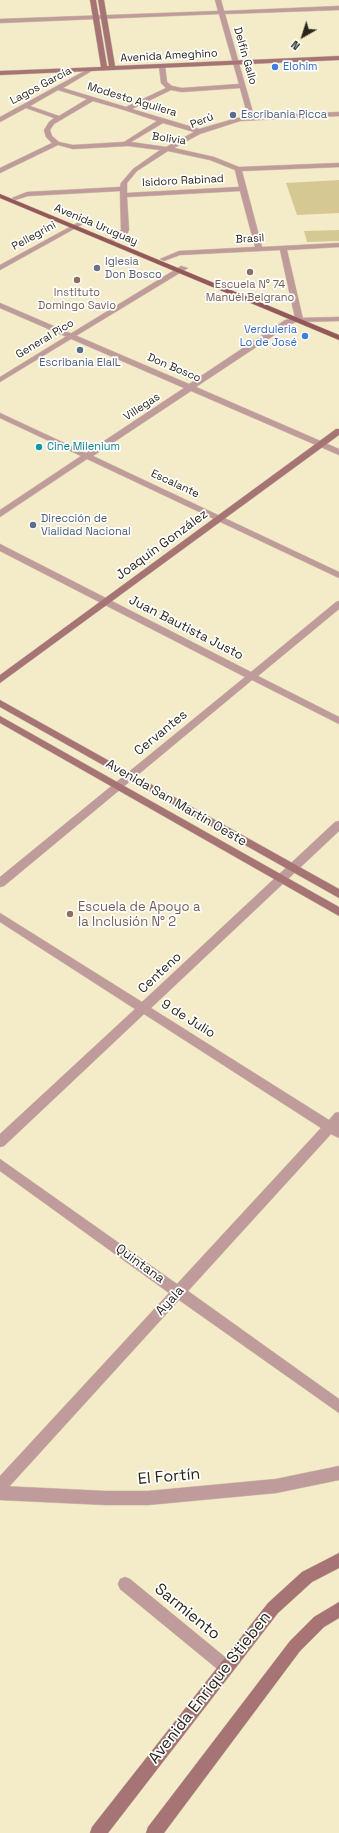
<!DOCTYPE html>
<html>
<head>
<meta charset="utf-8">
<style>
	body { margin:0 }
	#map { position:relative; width:339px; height:1833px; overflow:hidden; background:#f4ebc8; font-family:"Space Grotesk",sans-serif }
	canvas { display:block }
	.north { position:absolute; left:283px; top:16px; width:40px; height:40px; -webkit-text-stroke:3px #fff; paint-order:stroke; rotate:219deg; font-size:11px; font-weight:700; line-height:16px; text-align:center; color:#292619 }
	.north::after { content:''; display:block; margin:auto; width:14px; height:18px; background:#292619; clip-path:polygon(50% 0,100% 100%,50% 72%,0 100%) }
</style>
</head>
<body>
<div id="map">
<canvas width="339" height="1833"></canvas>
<div class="north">N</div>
</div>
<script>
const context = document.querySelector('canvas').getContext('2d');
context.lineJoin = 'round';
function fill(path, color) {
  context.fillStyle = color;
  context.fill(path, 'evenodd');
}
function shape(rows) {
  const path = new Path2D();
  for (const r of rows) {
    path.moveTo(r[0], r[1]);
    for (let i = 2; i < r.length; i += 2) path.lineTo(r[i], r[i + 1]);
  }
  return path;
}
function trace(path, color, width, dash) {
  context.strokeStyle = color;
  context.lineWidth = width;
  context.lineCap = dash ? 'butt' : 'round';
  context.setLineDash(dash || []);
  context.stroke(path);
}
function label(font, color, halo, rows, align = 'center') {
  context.font = font + ' "Space Grotesk",sans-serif';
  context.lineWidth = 3.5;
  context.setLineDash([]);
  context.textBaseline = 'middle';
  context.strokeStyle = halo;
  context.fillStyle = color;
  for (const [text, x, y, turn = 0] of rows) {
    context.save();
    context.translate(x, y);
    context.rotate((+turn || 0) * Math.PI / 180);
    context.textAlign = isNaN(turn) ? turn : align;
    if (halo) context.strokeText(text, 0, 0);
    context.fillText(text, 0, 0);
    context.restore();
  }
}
fill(shape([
	[339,180,339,213,297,215,286,183],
	[339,230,339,241,307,242,304,231]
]), '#d6c893');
const minor = shape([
	[215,0,221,0,224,11,339,6,339,10,225,14,254,116,339,112,339,116,240,121,200,134,174,148,214,157,239,167,339,163,339,167,242,171,262,247,339,243,339,247,287,250,303,319,291,324,196,387,339,449,339,455,191,391,93,456,339,572,339,578,87,459,0,517,0,510,81,456,0,418,0,413,86,453,184,388,0,308,0,303,189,384,285,320,295,318,280,250,180,255,164,261,160,259,179,251,255,247,240,191,127,197,129,230,126,236,114,241,110,239,121,230,120,191,28,196,15,200,12,198,27,192,120,187,121,183,133,169,160,150,128,146,73,149,58,145,0,173,0,168,52,143,46,137,44,130,49,122,54,118,26,108,0,122,0,117,90,68,95,69,63,88,126,107,166,88,161,83,159,66,162,64,165,66,167,82,172,86,182,88,239,84,219,14,0,23,0,19,218,11,215,0],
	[240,88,248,117,237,118,199,129,132,109,171,90,182,92,240,88],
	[58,90,87,99,59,116,30,106,58,90],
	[93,101,124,110,157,121,124,142,73,145,59,142,52,136,50,130,54,124,93,101],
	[163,123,194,132,166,147,131,142,163,123],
	[168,151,210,160,235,170,239,187,127,193,127,183,137,171,168,151],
	[77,223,83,224,0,270,0,265,77,223],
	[0,544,251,672,336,602,339,601,339,609,258,676,339,717,339,724,252,680,4,886,0,887,0,877,245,677,0,551,0,544],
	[339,821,339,831,151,1008,329,1120,335,1113,339,1112,339,1138,331,1134,188,1291,339,1399,339,1413,179,1300,7,1489,0,1490,0,1476,169,1293,0,1171,0,1159,177,1284,321,1128,144,1014,4,1146,0,1147,0,1134,135,1009,0,922,0,913,142,1002,335,822,339,821],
	[125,1577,130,1579,231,1662,234,1667,231,1672,226,1675,221,1672,120,1589,118,1584,120,1579,125,1577]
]);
const tertiary = shape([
	[181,266,188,268,0,382,0,377,181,266],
	[339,317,339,321,297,322,293,320,297,318,339,317],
	[339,1466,339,1480,276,1493,148,1505,106,1505,0,1500,0,1486,106,1491,148,1491,276,1479,339,1466]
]);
const secondary = shape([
	[90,0,96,0,107,66,109,66,98,0,104,0,115,66,339,56,339,60,0,75,0,71,101,67,90,0],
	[336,429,339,429,339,435,0,683,0,675,336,429],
	[0,700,339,889,339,898,0,707,0,700],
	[0,716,339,907,339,916,0,723,0,716],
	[339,1553,339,1568,312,1582,278,1613,108,1833,90,1833,92,1827,268,1603,302,1572,339,1553],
	[339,1602,339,1618,324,1627,300,1651,164,1833,146,1833,148,1827,290,1641,314,1617,339,1602]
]);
const primary = shape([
	[0,194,339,335,339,340,0,198,0,194]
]);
trace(minor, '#cfc8a8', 1);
trace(tertiary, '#cfc8a8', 1);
trace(secondary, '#cfc8a8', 1);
trace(primary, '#cfc8a8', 1);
fill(minor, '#bf9b9b');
fill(tertiary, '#bf9b9b');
fill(secondary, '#a77475');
fill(primary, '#95585a');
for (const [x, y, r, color] of [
	[275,67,4,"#3f7fe0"],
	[233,115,4,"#5c6f8a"],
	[97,268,4,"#6b7280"],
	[250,272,4,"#8d6e63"],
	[77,280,4,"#8d6e63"],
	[305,336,4,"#3f7fe0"],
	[80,350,4,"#5c6f8a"],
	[39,447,4,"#0f9aa8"],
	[33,525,4,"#5c6f8a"],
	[70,914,4,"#8d6e63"]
]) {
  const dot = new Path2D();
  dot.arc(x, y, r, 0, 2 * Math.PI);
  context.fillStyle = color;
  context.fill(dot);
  trace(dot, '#fff', 1.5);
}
label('11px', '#292619', '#fff', [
	["Avenida Ameghino",169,56,-3],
	["Delfín Gallo",245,56,74],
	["Lagos García",41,86,-28],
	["Modesto Aguilera",132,100,17],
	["Perú",202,121,-22],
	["Bolivia",169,139,8],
	["Isidoro Rabinad",183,181,-3],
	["Avenida Uruguay",96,225,23],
	["Pellegrini",34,236,-29],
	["Brasil",250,239,-3],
	["General Pico",45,339,-31],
	["Don Bosco",174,368,23],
	["Villegas",142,407,-34],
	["Escalante",175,484,25]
]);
label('11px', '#366cbe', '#fff', [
	["Elohim",283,67],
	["Verduleria",297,330,"right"],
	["Lo de José",297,343,"right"]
], 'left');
label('11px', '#4e5e75', '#fff', [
	["Escribania Picca",241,115],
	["Escribania ElalL",80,363,"center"],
	["Dirección de",41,519],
	["Vialidad Nacional",41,532]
], 'left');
label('11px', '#5b616d', '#fff', [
	["Iglesia",105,262],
	["Don Bosco",105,275]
], 'left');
label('11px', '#785e54', '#fff', [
	["Escuela N° 74",250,285],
	["Manuél Belgrano",250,298],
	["Instituto",77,293],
	["Domingo Savio",77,306]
]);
label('11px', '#0d838f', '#fff', [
	["Cine Milenium",47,447]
], 'left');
label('13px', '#292619', '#fff', [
	["Joaquín González",162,545,-36],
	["Juan Bautista Justo",186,628,27],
	["Cervantes",161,733,-39],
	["Avenida San Martín Oeste",176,803,30],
	["Centeno",160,973,-43],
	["9 de Julio",188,1019,32],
	["Quintana",140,1264,36],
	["Ayala",170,1301,-47]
]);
label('13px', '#785e54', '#fff', [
	["Escuela de Apoyo a",78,907],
	["la Inclusión N° 2",78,922]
], 'left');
label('16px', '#292619', '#fff', [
	["El Fortín",169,1477,-5],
	["Sarmiento",187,1612,39],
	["Avenida Enrique Stieben",210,1688,-52]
]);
</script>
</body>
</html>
